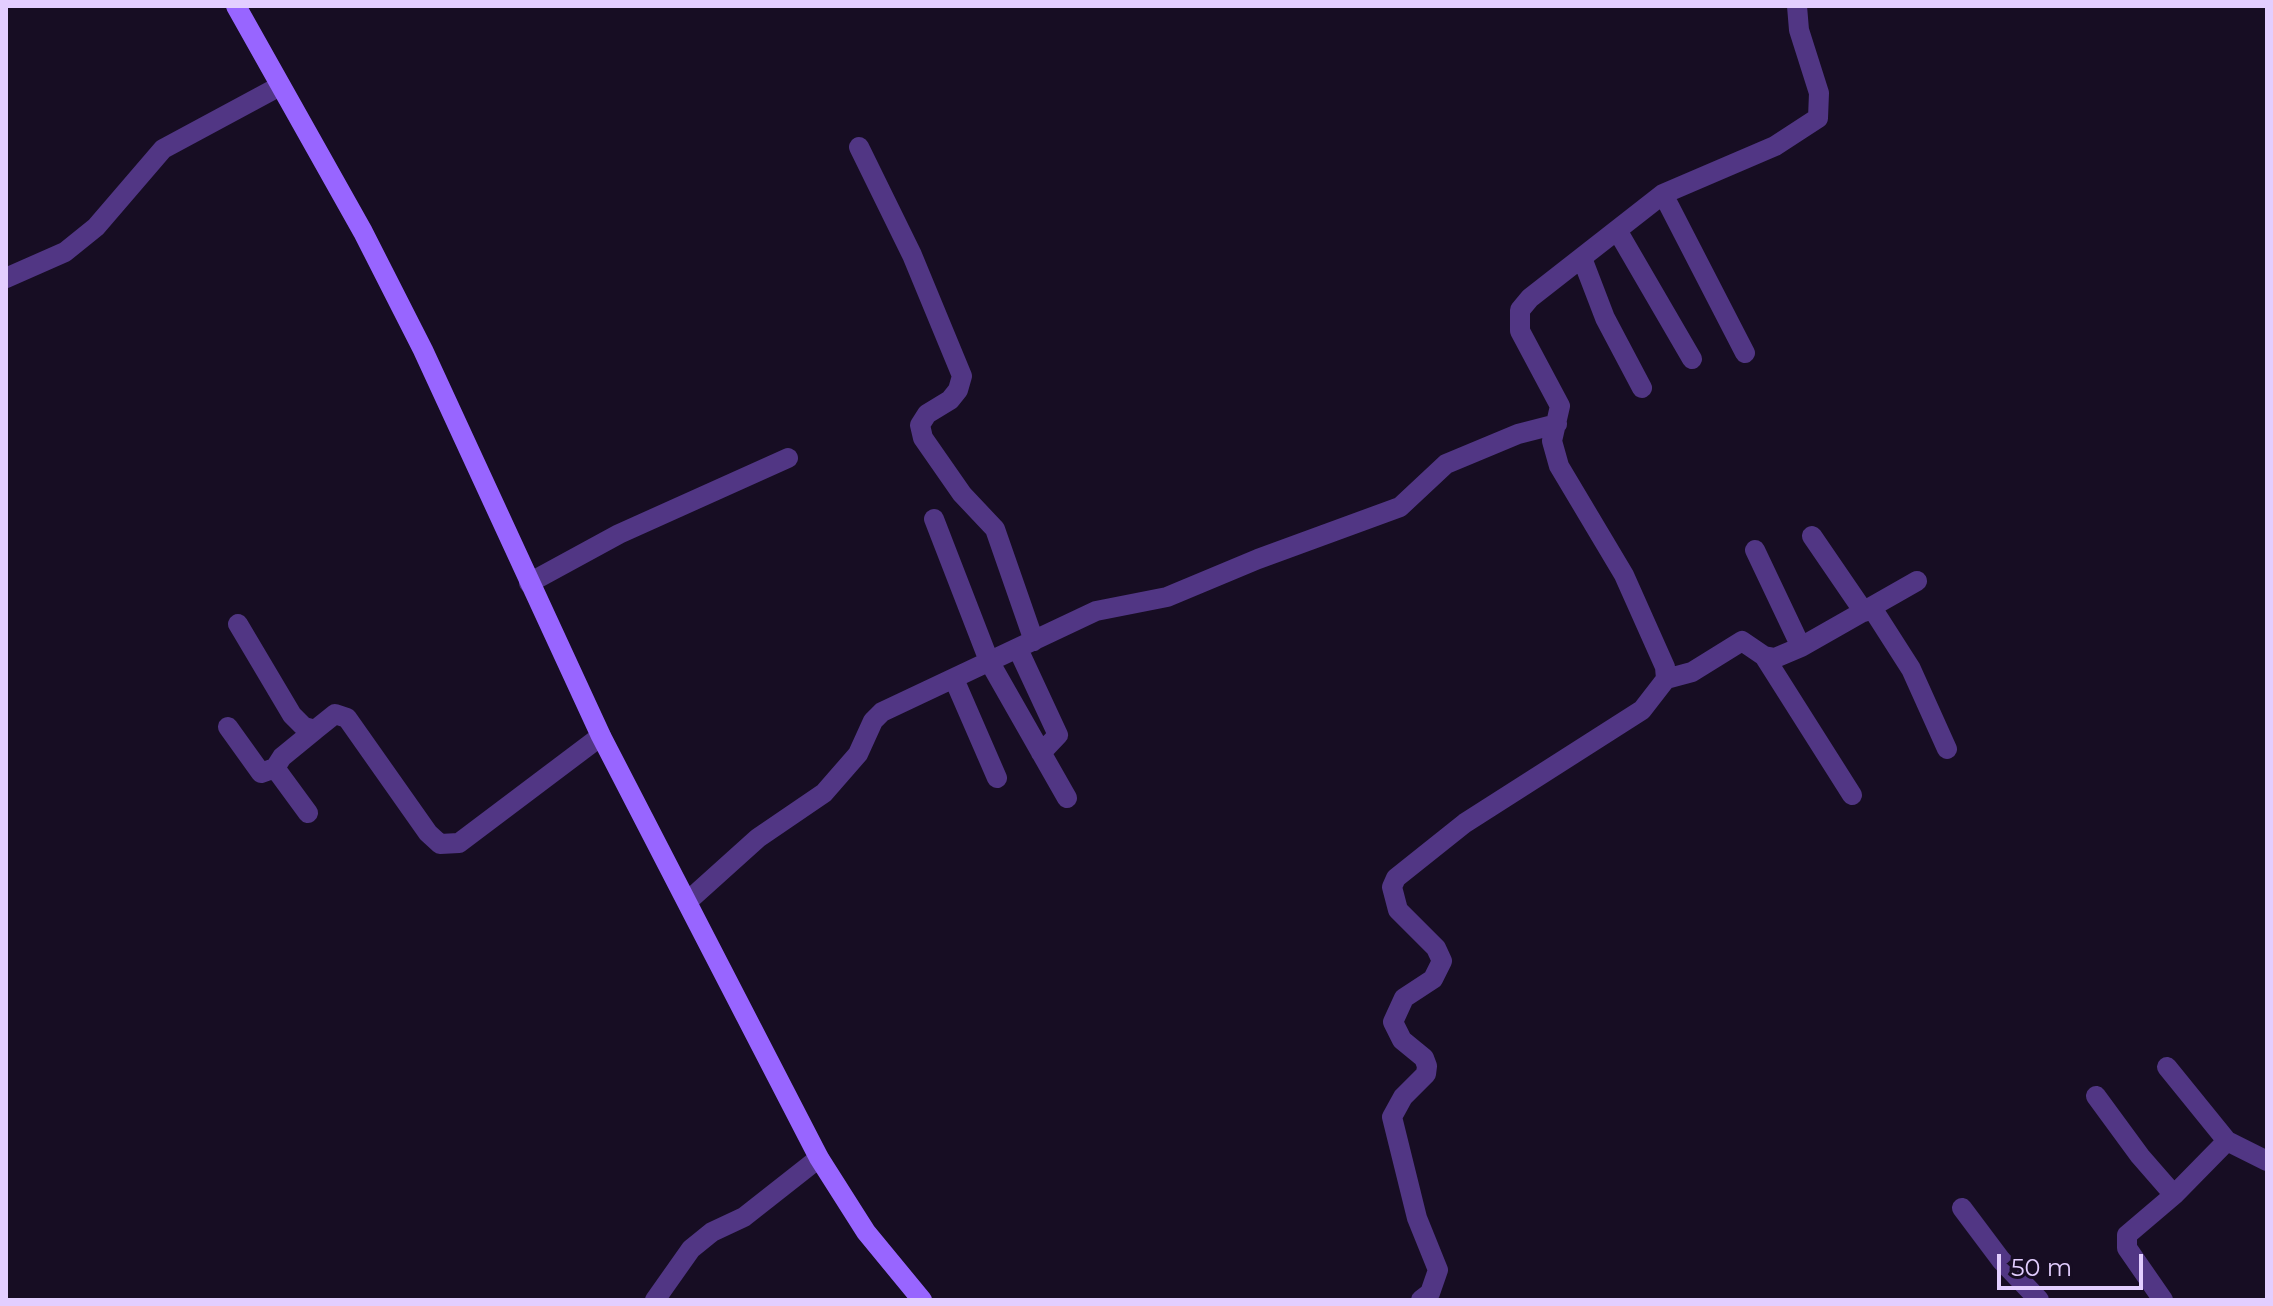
<!DOCTYPE html>
<html>
<head>
<meta charset="utf-8">
<style>
	body { margin:0 }
	#map { position:relative; width:2273px; height:1306px; overflow:hidden; background:#170d23; font-family:Montserrat,sans-serif }
	canvas { display:block }
	.frame { position:absolute; inset:0; border:8px solid #e3ceff; pointer-events:none }
	.scale { position:absolute; left:1997px; top:1254px; width:146px; height:36px; box-sizing:border-box; border:4px solid #e3ceff; border-top:0; padding-left:10px; font-size:24px; line-height:28px; white-space:nowrap; color:#e3ceff; -webkit-text-stroke:6px #170d23; paint-order:stroke }
</style>
</head>
<body>
<div id="map">
<canvas width="2273" height="1306"></canvas>
<div class="frame"></div>
<div class="scale">50 m</div>
</div>
<script>
const context = document.querySelector('canvas').getContext('2d');
context.lineJoin = 'round';
function shape(rows) {
  const path = new Path2D();
  for (const r of rows) {
    path.moveTo(r[0], r[1]);
    for (let i = 2; i < r.length; i += 2) path.lineTo(r[i], r[i + 1]);
  }
  return path;
}
function trace(path, color, width, dash) {
  context.strokeStyle = color;
  context.lineWidth = width;
  context.lineCap = dash ? 'butt' : 'round';
  context.setLineDash(dash || []);
  context.stroke(path);
}
trace(shape([
	[859,147,912,255,962,376,958,390,950,400,927,414,920,425,923,438,962,494,995,529,1034,641],
	[1663,194,1745,353],
	[1617,230,1692,359],
	[1582,258,1605,318,1642,388],
	[6,278,65,252,96,227,163,149,280,86],
	[934,519,989,661,1067,798],
	[1812,536,1864,612],
	[1755,550,1801,647],
	[529,583,619,534,788,458],
	[1872,608,1911,669,1947,749],
	[238,624,292,715,304,727,315,730,335,714,347,718,428,833,440,844,459,843,601,736],
	[1018,649,1058,735,1041,753],
	[1764,656,1852,795],
	[954,679,997,778],
	[1666,679,1692,672,1742,641,1764,656,1775,658,1801,647,1917,581],
	[228,727,261,773,275,768],
	[308,813,275,768,282,757,315,730],
	[688,901,758,838,824,793,858,754,873,721,882,712,1096,611,1167,597,1258,559,1400,507,1446,464,1518,434,1557,424],
	[2167,1067,2227,1141,2267,1161],
	[2096,1096,2140,1156,2174,1195],
	[1962,1208,2001,1260,2039,1300],
	[655,1300,691,1249,712,1232,744,1217,819,1158],
	[1421,1300,1430,1293,1438,1270,1417,1218,1392,1117,1403,1097,1426,1074,1427,1066,1424,1058,1402,1040,1393,1022,1404,998,1433,979,1442,961,1436,948,1398,910,1392,887,1396,878,1465,823,1642,710,1666,679,1665,667,1624,575,1559,466,1552,441,1560,406,1520,331,1520,310,1530,298,1663,194,1775,146,1818,118,1819,93,1799,30,1797,6],
	[2163,1300,2127,1248,2127,1235,2174,1195,2227,1141]
]), '#513684', 20);
trace(shape([
	[236,6,363,232,423,350,601,736,819,1158,866,1232,922,1300]
]), '#9865ff', 20);
</script>
</body>
</html>
